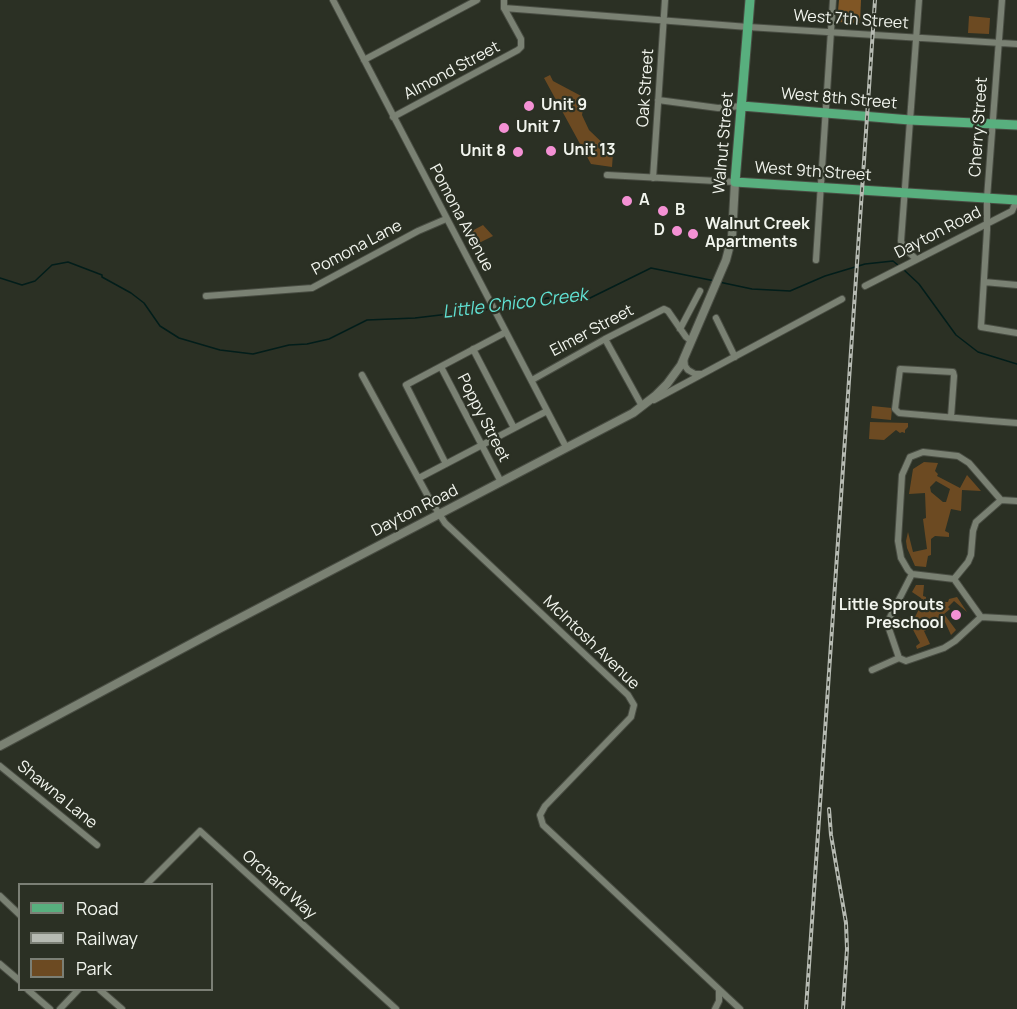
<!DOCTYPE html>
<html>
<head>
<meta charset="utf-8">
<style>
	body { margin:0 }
	#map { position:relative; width:1017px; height:1009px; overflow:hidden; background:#2b3024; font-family:Manrope,sans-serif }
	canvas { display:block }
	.legend { position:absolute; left:18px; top:883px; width:195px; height:108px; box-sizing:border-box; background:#2b3024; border:2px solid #7b7f75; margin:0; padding:8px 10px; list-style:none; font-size:18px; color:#f2f5ee }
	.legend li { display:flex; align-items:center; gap:12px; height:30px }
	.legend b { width:30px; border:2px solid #7b7f75 }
</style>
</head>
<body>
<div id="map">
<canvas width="1017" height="1009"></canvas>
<ul class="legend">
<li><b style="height:8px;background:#58af7e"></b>Road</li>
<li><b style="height:8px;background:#b6bab2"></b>Railway</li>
<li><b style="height:16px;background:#6c4a22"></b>Park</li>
</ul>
</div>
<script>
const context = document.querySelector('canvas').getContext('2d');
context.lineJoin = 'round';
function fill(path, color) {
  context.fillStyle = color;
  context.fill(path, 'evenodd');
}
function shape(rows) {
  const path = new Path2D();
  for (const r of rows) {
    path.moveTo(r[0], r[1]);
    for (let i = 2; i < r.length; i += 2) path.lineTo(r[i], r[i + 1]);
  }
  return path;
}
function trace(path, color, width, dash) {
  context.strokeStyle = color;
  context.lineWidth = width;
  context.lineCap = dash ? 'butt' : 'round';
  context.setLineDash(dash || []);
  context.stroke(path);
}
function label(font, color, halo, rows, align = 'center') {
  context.font = font + ' Manrope,sans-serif';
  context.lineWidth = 4.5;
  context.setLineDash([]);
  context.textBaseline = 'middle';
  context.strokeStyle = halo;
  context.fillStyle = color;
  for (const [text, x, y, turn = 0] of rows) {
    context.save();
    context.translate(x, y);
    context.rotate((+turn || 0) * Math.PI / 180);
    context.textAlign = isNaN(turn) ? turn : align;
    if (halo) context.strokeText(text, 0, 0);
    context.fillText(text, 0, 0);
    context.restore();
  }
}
fill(shape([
	[969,16,990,18,989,34,968,33],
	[550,75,553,81,585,98,582,115,589,130,613,153,612,167,591,164,544,78],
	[483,225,493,236,477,244,470,232],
	[872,406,892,408,891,420,871,418],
	[870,422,908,423,908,427,905,430,905,433,902,432,900,433,896,430,884,440,869,439],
	[924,462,938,463,935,471,938,474,937,476,960,488,967,475,981,491,962,490,961,511,951,509,945,531,949,533,949,537,935,536,931,539,931,555,928,556,926,567,915,566,907,548,906,541,908,532,913,552,927,549,923,519,926,518,925,493,909,494,913,469],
	[936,481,950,489,946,502,943,502,931,492,930,487],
	[916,585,924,585,923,596,926,597,926,601,948,602,949,599,957,597,967,612,954,601,948,607,950,609,944,614,956,630,951,635,945,622,924,631,930,644,917,649,916,646,920,643,910,624,897,630,894,626,898,617,907,622,913,621,922,603,921,598,912,592]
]), '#6c4a22');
fill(shape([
	[839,0,861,0,860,23,837,22]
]), '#805625');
trace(shape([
	[903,269,919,284,956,335,978,352,1017,364],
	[0,278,22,285,35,281,52,265,68,262,102,275,102,277,131,293,144,303,160,326,179,338,220,350,253,354,289,345,307,344,329,339,367,320,415,318,491,309],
	[719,282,752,289,790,291,825,276,865,264,893,261,899,266],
	[495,309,526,306,547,298,588,299,651,268,715,281]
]), '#021d1a', 1.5);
const minor = shape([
	[333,0,566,447],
	[1002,0,987,198,987,230,981,327,1017,333],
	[504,8,748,27,1017,44],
	[364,60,477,0],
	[658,100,718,108,742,106],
	[393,117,518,50,521,47,521,39,504,8,504,0],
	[607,175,735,182],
	[653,178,665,0],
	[916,259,903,247,901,241,919,0],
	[816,260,833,0],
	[984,282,1017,285],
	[865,286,1012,211,1017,200],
	[206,296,312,288,418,231,446,219],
	[716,318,735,357],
	[680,329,700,291],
	[605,339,642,406,645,404],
	[473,349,514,428],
	[684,357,685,366,688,370,695,374,702,374],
	[441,367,501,482],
	[362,375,429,498,445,523,628,695,634,705,631,717,545,806,540,815,543,825,740,1009],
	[532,380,605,339,664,309,668,311,686,337,691,341],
	[654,400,842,299],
	[951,417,954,376,953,372,900,369,895,409,899,413,991,421,1017,423],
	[446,464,406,385,506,332],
	[419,478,547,411],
	[1001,500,1017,501],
	[912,574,954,579,981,617,955,641,944,648,906,661,899,658,887,623,912,574],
	[912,574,908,570,901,558,898,541,902,475,910,457,923,452,958,456,969,463,1001,500],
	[954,579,968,562,971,555,973,531,976,522,1001,500],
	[981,617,1017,619],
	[872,670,899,658],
	[0,766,97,845],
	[147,884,200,831,396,1009],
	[0,896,20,915],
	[0,964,20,981],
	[28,990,50,1009],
	[100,990,122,1009],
	[60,1009,78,990],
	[715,1009,719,1001,719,990]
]);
const tertiary = shape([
	[0,746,215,631,633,413,655,396,667,384,681,365,726,260,732,237,735,182]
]);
const primary = shape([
	[750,0,735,182,1017,200],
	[742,106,910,120,1017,125]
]);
trace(minor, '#494d43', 8);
trace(tertiary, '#494d43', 10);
trace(primary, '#494d43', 11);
trace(minor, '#7a8173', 6);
trace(tertiary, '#7a8173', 8);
trace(primary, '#58af7e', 9);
const rail = shape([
	[829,809,831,835,846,923,847,949,843,1009],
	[806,1009,875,0]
]);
trace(rail, '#b6bab2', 4);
trace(rail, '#2b3024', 1.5, [4.5]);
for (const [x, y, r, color] of [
	[529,106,6,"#f491d4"],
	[504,128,6,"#f491d4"],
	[551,151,6,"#f491d4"],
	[518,152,6,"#f491d4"],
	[627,201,6,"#f491d4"],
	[663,211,6,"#f491d4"],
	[677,231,6,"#f491d4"],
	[693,234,6,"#f491d4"],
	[956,615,6,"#f491d4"]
]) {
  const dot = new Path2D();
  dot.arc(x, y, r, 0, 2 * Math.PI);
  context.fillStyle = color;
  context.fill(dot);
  trace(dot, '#2b3024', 2);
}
label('16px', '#f2f5ee', '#2b3024', [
	["West 7th Street",851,20,4],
	["Almond Street",452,71,-28],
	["Oak Street",646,88,-86],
	["West 8th Street",839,99,5],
	["Cherry Street",979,127,-86],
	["Walnut Street",724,143,-85],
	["West 9th Street",813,172,4],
	["Pomona Avenue",461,218,62],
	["Dayton Road",938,233,-27],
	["Pomona Lane",357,248,-28],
	["Elmer Street",592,331,-28],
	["Poppy Street",483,418,63],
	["Dayton Road",415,511,-27],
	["McIntosh Avenue",591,643,44],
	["Shawna Lane",57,795,39],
	["Orchard Way",279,885,42]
]);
label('bold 16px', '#f2f5ee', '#2b3024', [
	["Unit 9",541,106],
	["Unit 7",516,128],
	["Unit 13",563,151],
	["Unit 8",506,152,"right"],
	["A",639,201],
	["B",675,211],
	["Walnut Creek",705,225],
	["Apartments",705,243],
	["D",665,231,"right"],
	["Little Sprouts",944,606,"right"],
	["Preschool",944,624,"right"]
], 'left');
label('italic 18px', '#60e1d3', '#2b3024', [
	["Little Chico Creek",515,304,-7]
]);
</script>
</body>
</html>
